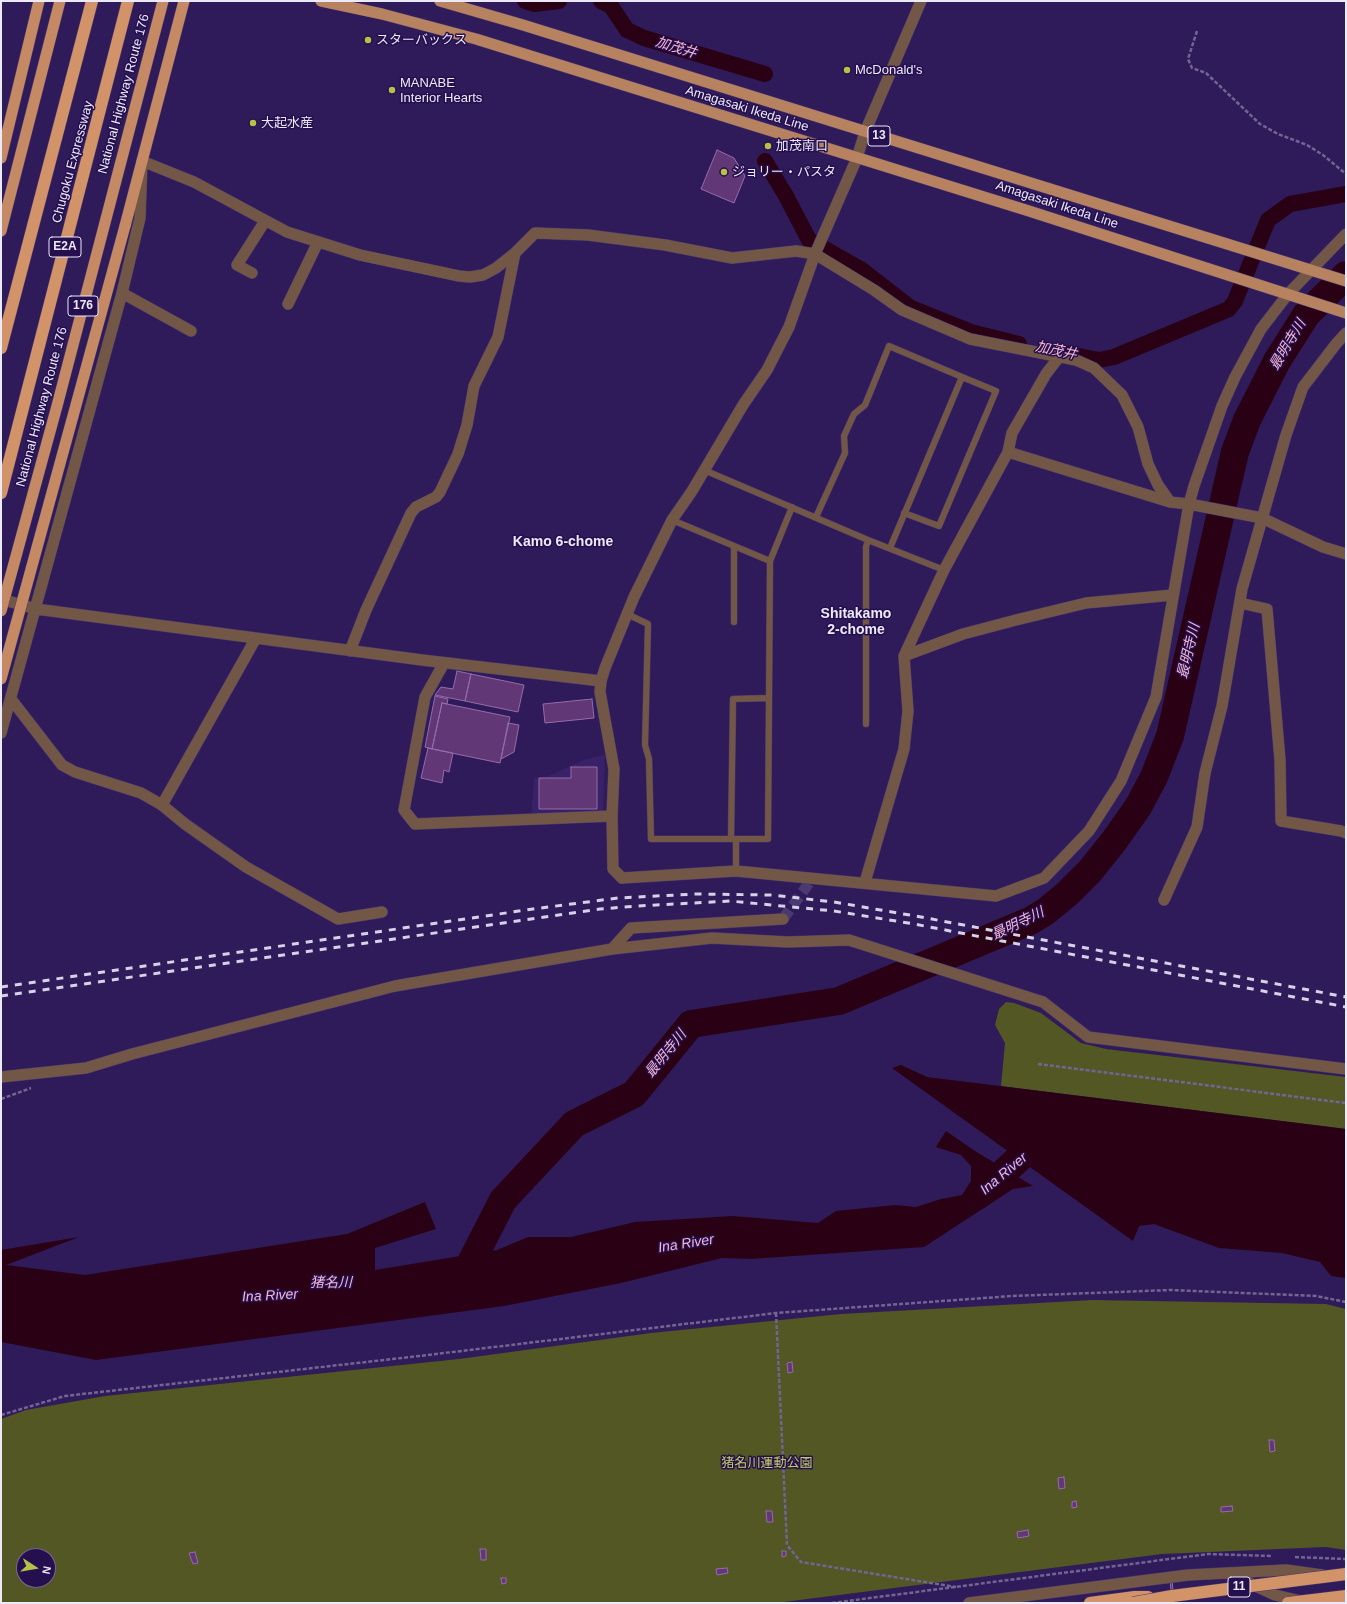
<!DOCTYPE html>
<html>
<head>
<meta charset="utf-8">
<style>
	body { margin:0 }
	#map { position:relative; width:1347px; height:1604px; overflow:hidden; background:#2f1b59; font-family:Helvetica,sans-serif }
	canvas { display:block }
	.frame { position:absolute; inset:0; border:2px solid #eceaf9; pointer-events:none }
	.north { position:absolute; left:16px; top:1548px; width:40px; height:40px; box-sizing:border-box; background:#260f4e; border:1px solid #756792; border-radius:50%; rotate:102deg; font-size:11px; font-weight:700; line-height:16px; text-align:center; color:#eceaf9 }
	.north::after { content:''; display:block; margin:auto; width:14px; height:18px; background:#b7c148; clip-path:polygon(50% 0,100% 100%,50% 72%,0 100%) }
</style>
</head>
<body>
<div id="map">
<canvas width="1347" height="1604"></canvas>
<div class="frame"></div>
<div class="north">N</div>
</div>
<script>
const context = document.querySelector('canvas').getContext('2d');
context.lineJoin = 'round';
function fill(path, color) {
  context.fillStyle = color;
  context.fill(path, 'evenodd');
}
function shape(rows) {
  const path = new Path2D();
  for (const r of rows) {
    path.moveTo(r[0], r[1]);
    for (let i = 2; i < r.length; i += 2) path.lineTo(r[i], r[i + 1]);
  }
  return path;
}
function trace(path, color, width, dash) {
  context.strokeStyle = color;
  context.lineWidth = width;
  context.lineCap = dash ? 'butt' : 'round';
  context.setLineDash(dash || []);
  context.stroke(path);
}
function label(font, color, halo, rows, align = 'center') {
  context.font = font + ' Helvetica,"Noto Sans JP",sans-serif';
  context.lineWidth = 3;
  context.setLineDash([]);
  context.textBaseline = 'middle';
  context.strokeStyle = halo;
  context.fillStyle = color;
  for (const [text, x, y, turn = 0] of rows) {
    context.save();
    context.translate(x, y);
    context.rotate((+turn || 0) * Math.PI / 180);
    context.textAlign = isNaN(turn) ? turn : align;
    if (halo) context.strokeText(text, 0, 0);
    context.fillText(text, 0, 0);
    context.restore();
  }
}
fill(shape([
	[605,754,603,813,532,813,532,803,534,778,546,777,584,760]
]), '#382167');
fill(shape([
	[1006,1002,1014,1003,1041,1013,1081,1043,1106,1049,1346,1077,1346,1129,1001,1086,1005,1043,995,1025,999,1009],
	[1092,1300,1326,1304,1346,1309,1346,1550,1326,1547,1162,1554,776,1603,1,1603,1,1419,26,1410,105,1396,459,1359,651,1333,841,1314],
	[24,1556,48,1556,48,1580,24,1580]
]), '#525724');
fill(shape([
	[901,1065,927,1077,1346,1129,1346,1278,1331,1276,1320,1262,1282,1253,1219,1248,1154,1224,1139,1226,1133,1241,892,1068],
	[946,1131,975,1151,1033,1186,1013,1189,924,1247,751,1259,722,1258,621,1283,504,1306,96,1360,1,1342,1,1250,79,1237,6,1265,85,1275,347,1234,425,1202,436,1229,375,1248,375,1270,497,1250,528,1237,571,1237,635,1222,733,1216,818,1223,836,1211,895,1205,916,1207,941,1199,962,1195,971,1181,971,1166,961,1155,936,1147]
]), '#2a0015');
trace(shape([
	[525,1,534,4,559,1],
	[601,1,611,6,627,30,644,38,765,74],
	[765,161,786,196,809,240,862,270,911,308,971,332,1019,344],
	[1063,353,1099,360,1114,357,1229,309,1235,301,1268,220,1290,204,1346,194]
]), '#2a0015', 16);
trace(shape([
	[979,1195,1027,1151,1054,1155],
	[459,1286,503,1200,574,1124,634,1094,691,1024,839,1001,1030,921,1045,912,1067,894,1090,871,1114,841,1138,807,1154,777,1170,736,1225,495,1235,452,1247,420,1277,361,1306,315,1346,275]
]), '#2a0015', 28);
const building = shape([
	[717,150,734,158,745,176,734,203,701,189,717,150],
	[457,671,471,674,465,701,435,695,441,687,453,689,457,671],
	[471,674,524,685,518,712,465,701,471,674],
	[435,696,448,699,447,704,442,703,432,749,425,747,435,696],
	[592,699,594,718,545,723,543,704,592,699],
	[442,703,510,717,500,763,432,749,442,703],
	[508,723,519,725,514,752,501,759,508,723],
	[428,748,453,753,449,772,444,770,442,783,421,778,428,748],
	[571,767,597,767,597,809,539,809,539,778,571,778,571,767],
	[792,1362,793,1372,788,1373,787,1363,792,1362],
	[1269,1440,1274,1440,1275,1451,1270,1452,1269,1440],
	[1064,1477,1065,1488,1059,1489,1058,1478,1064,1477],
	[1076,1501,1077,1507,1072,1508,1072,1502,1076,1501],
	[1232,1506,1233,1511,1221,1512,1221,1507,1232,1506],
	[766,1511,772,1511,773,1522,767,1522,766,1511],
	[1028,1530,1029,1536,1018,1538,1017,1532,1028,1530],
	[480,1549,486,1549,486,1560,481,1560,480,1549],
	[782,1551,786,1551,786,1556,782,1557,782,1551],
	[195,1552,198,1563,193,1564,189,1553,195,1552],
	[727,1568,728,1573,717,1575,716,1569,727,1568],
	[501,1578,506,1578,506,1583,502,1584,501,1578],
	[1172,1578,1174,1603,1172,1603,1170,1579,1172,1578]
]);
fill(building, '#613875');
trace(building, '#966bac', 1);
trace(shape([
	[783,919,812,879]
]), '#4b3a71', 11, [11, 5.5]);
const service = shape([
	[704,470,868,540,944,570],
	[904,513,939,526,996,391,962,377],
	[816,517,845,453,844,436,854,414,865,405,889,346,962,377,890,548],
	[672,520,770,561],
	[734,546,734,622],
	[627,614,648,624,645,745,649,759,651,839,768,839,770,561,792,507],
	[866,724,866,547,868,540],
	[731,839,733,699,769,698],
	[736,839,736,871]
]);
const minor = shape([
	[865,132,921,1],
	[1346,234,1288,294,1261,329,1235,377,1222,406,1194,486,1189,504,1262,518,1323,547,1346,554],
	[252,273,237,265,265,221],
	[122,293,191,331],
	[288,304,318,242],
	[1008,452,1012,433,1046,374,1059,357],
	[1,599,36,609,422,660,601,681],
	[1240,603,1267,609,1280,760,1281,821,1341,831,1346,833],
	[350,651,366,610,411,513,416,507,436,497,440,492,458,454,467,425,474,386,498,337,515,253],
	[904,656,963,634,1016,620,1086,603,1173,595],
	[444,663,425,697,404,810,415,824,612,816],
	[11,699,62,765,75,772,141,793,162,805,185,824,246,867,338,919,382,912],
	[1,733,122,293,140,218,142,161,194,182,287,232,360,255,459,276,470,277,483,275,496,268,515,253,535,233,588,235,665,245,732,258,796,251,815,254,874,290,902,310,970,339,1076,360,1094,368,1122,395,1138,427,1148,464,1158,485,1170,502],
	[162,805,256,638],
	[622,878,736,871,996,896,1044,878,1089,831,1121,781,1156,697,1189,504,1170,502,1008,452,944,570,904,656,908,711,904,749,865,882],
	[1164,900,1197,827,1205,773,1222,706,1242,589,1286,435,1303,387,1336,344,1346,333],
	[612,949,631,928,783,919],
	[1230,1574,1275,1595,1301,1601],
	[969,1603,1188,1575,1286,1570,1322,1575]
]);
const tertiary = shape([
	[622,878,613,869,612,816,614,769,600,692,601,681,605,668,634,597,672,520,692,491,743,405,767,370,789,327,815,254,857,158,865,132],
	[1,1077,86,1068,132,1054,395,986,612,949,712,938,788,942,849,940,1043,1002,1088,1037,1346,1069]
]);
const primary = shape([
	[321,1,382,14,476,39,1029,211,1346,313],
	[440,1,523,25,1346,281]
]);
const trunk = shape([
	[1,158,39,1],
	[125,226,184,1],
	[1,231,60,1]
]);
const motorway = shape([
	[1,348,92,1],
	[1,493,128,1],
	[1090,1603,1135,1597,1148,1597]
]);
trace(service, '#49386f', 7);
trace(minor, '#49386f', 12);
trace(tertiary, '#49386f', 12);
trace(primary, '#49386f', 12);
trace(trunk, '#49386f', 12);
trace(motorway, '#49386f', 13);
trace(shape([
	[1197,31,1188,59,1192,68,1206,73,1260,124,1278,134,1307,145,1323,155,1346,174],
	[1038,1064,1346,1103],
	[1,1099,31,1088],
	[776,1313,787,1545,801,1562,956,1587],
	[1,1415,65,1396,428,1355,776,1313,1012,1296,1171,1290,1316,1296,1346,1302],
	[1295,1557,1346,1559],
	[832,1603,1208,1554,1272,1556]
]), '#736593', 2.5, [4, 2]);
trace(service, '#725747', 6);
trace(minor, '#725747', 11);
trace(tertiary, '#725747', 11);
trace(primary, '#b7825f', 11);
trace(trunk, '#c58a64', 11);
trace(motorway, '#d39369', 12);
trace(shape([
	[1,987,533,909,618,898,696,894,772,895,834,902,921,917,1346,997],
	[1,996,600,909,638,906,730,901,834,911,914,924,1346,1007]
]), '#d5d1e6', 3, [7, 7]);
const trunkBridge = shape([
	[1,611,57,406,163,1],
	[1,679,125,226]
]);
const motorwayBridge = shape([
	[1133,1603,1172,1596,1346,1574],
	[1288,1603,1346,1596]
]);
trace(trunkBridge, '#49386f', 12, []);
trace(motorwayBridge, '#49386f', 13, []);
trace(trunkBridge, '#c58a64', 11);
trace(motorwayBridge, '#d39369', 12);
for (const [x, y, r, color] of [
	[368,40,4,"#b7c148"],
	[847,70,4,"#b7c148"],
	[392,90,4,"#b7c148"],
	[253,123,4,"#b7c148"],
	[768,146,4,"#b7c148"],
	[724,172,4,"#b7c148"]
]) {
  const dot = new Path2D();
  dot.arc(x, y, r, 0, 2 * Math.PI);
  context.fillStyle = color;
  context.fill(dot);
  trace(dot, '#260f4e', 1.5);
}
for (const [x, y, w] of [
	[879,136,22],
	[65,247,32],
	[83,306,30],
	[1239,1587,22]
]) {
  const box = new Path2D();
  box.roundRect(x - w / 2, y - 10, w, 20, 3);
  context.fillStyle = '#260f4e';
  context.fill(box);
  trace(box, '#eceaf9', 1);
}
label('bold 12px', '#eceaf9', null, [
	["13",879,136],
	["E2A",65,247],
	["176",83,306],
	["11",1239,1587]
]);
label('13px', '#eceaf9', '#260f4e', [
	["スターバックス",376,40],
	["McDonald's",855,70],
	["MANABE",400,83],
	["Interior Hearts",400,98],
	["大起水産",261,123],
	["加茂南口",776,146],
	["ジョリー・パスタ",732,172]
], 'left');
label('13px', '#eceaf9', '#260f4e', [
	["National Highway Route 176",124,94,-75],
	["Amagasaki Ikeda Line",747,109,17],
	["Chugoku Expressway",73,162,-75],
	["Amagasaki Ikeda Line",1057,205,18],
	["National Highway Route 176",42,407,-75]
]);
label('13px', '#c1cc66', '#260f4e', [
	["猪名川運動公園",767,1463]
]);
label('italic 14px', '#f5b8cf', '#260f4e', [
	["加茂井",676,48,17],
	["最明寺川",1288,345,-59],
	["加茂井",1056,351,12],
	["最明寺川",1189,651,-77],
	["最明寺川",1018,924,-26],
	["最明寺川",666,1054,-51],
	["Ina River",1004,1174,-40],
	["Ina River",686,1244,-9],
	["猪名川",331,1283],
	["Ina River",270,1296,-3]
]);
label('bold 14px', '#eceaf9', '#260f4e', [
	["Kamo 6-chome",563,542],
	["Shitakamo",856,614],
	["2-chome",856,630]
]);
</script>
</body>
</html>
